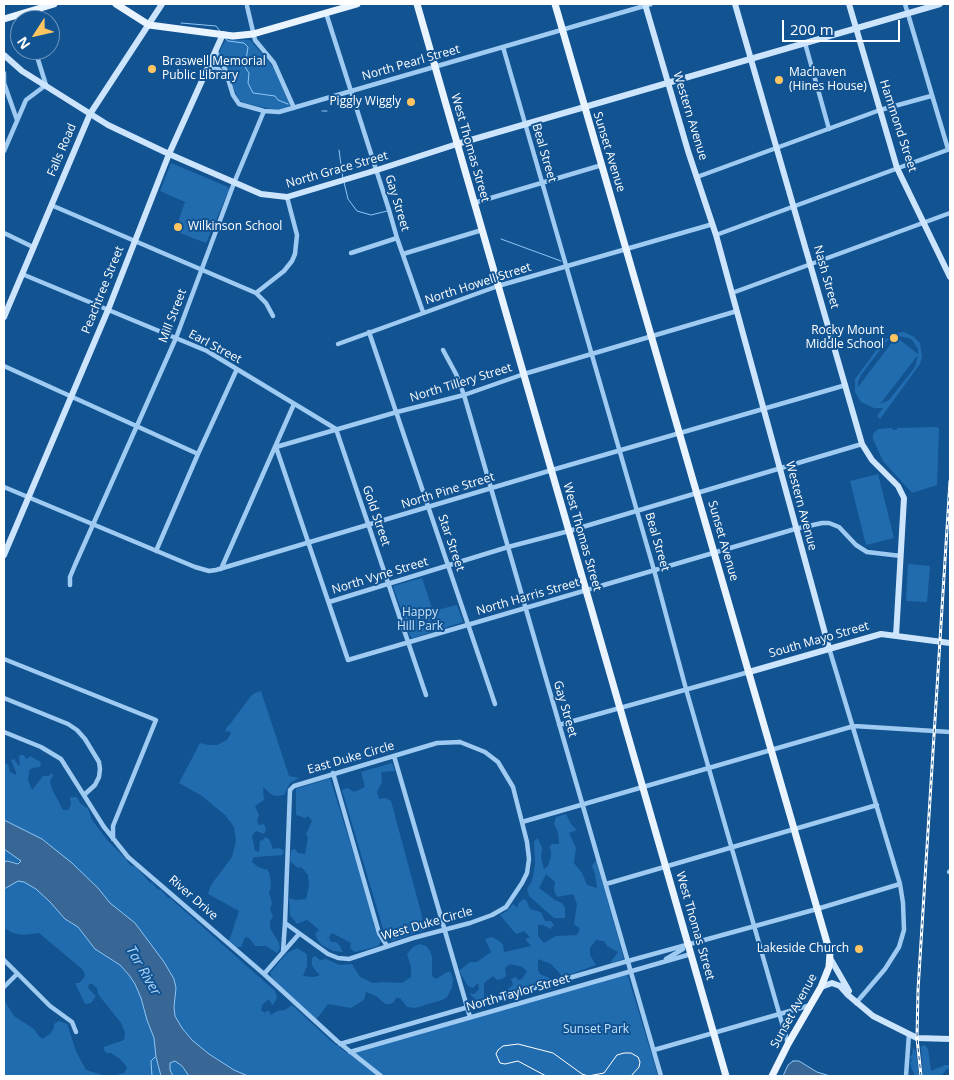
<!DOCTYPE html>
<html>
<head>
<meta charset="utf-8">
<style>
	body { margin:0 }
	#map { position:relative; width:954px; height:1080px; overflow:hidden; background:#125392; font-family:"Open Sans",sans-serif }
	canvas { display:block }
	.frame { position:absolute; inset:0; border:5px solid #fff; pointer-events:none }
	.north { position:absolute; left:10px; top:10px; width:50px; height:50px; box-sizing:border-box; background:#125392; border:1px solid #7198be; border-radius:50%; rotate:235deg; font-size:14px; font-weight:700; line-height:20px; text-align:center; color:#fff }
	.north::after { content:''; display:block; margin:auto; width:18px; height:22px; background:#ffc560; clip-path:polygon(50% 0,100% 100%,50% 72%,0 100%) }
	.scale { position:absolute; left:782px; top:20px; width:118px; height:22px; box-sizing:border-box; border:2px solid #fff; border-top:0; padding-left:6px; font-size:15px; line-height:18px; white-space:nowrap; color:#fff; -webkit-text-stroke:4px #125392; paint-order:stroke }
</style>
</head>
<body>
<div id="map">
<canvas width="954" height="1080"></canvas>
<div class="frame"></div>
<div class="north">N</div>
<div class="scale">200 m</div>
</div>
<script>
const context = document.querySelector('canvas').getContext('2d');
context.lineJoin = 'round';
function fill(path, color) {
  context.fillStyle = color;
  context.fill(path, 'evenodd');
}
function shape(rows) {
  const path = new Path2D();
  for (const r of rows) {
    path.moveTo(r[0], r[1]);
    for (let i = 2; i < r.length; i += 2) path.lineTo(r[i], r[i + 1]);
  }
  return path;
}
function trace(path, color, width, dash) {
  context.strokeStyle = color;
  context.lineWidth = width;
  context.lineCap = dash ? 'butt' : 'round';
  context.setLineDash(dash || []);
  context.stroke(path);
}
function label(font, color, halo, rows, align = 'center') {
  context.font = font + ' "Open Sans",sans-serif';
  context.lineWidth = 4;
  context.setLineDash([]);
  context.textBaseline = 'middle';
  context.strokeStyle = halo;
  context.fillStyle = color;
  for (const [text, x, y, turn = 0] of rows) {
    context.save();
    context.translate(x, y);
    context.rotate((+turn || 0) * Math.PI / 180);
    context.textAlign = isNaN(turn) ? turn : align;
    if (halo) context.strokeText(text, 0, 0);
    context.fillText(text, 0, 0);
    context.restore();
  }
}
fill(shape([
	[226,39,250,40,274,68,290,104,289,107,281,110,275,110,245,103,239,100,218,55],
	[171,163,228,187,229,190,206,243,175,231,185,202,160,191],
	[904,332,914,337,920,343,922,357,920,364,880,419,877,416,883,408,874,408,861,402,855,392,855,379,883,341,897,333],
	[898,336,909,338,912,340,918,349,918,354,896,337,858,387,858,382,861,375,887,341],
	[918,355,915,367,889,400,880,404],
	[937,427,939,429,937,485,912,493,883,461,873,439,873,434,878,429,892,428,893,430,897,430,897,428],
	[878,474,894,538,866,545,850,481],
	[908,564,930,566,927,602,906,601],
	[422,578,433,611,457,605,463,622,413,638,410,636,393,586],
	[261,691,289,776,299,778,290,783,284,795,277,796,272,795,263,787,264,800,255,806,259,815,257,821,259,825,264,824,266,830,264,834,256,831,252,836,255,851,259,852,260,840,262,841,265,837,269,839,273,849,279,848,284,851,282,855,256,857,253,858,252,862,258,867,268,870,270,876,271,886,269,893,272,903,270,909,273,917,270,921,270,928,279,943,280,948,277,953,266,946,255,946,249,938,245,937,241,947,237,947,229,941,239,911,208,894,211,885,232,857,236,841,234,827,226,816,202,796,179,783,200,743,208,745,217,745,227,740,231,733,229,731,226,732,226,728,231,723,250,697,255,693],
	[20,755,23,755,27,759,30,756,41,762,40,767,32,768,29,771,28,780,32,790,43,776,49,776,52,773,53,775,50,782,52,789,63,810,68,810,71,805,70,798,71,797,77,797,80,803,88,809,92,820,108,841,126,859,130,865,136,867,150,883,152,882,158,890,160,889,168,898,170,898,275,991,277,998,273,1005,271,1003,269,999,262,1005,261,1010,265,1013,266,1011,269,1011,271,1015,277,1011,285,1010,292,1005,332,1042,349,1054,627,973,658,1076,248,1076,234,1070,199,1047,182,1028,175,1016,174,1007,176,988,174,979,164,962,135,923,110,903,98,888,72,863,42,839,4,820,4,763,8,764,10,772,16,775,16,772,11,760,14,759,19,766,20,764,19,757],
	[392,763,395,771,381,772,382,782,377,792,379,799,386,798,391,801,422,916,422,931,392,941,388,939,384,932,342,790,347,788,354,792,365,787,361,772],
	[330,778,374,920,373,923,381,942,378,946,355,952,350,948,351,943,332,933,329,937,331,942,336,942,340,946,343,952,333,951,322,945,317,939,315,934,319,930,311,923,307,920,297,924,290,915,289,898,295,900,306,899,309,886,308,875,303,869,300,867,298,868,290,861,291,850,295,849,298,853,305,854,308,838,306,834,312,821,308,816,305,818,296,815,296,789],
	[566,814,571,824,577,830,569,833,576,848,574,863,582,873,587,885,597,888,595,874,592,866,596,860,624,959,610,963,618,952,607,946,604,941,596,940,590,948,590,955,596,965,563,977,551,964,538,959,538,970,540,974,554,980,507,993,508,989,513,985,511,979,516,977,518,980,522,979,527,971,522,967,510,964,505,968,506,976,502,979,497,980,493,976,484,983,484,998,477,1001,469,993,474,994,479,989,478,983,473,988,468,986,459,971,470,962,477,962,491,952,485,939,492,937,499,941,503,945,504,952,531,946,525,939,530,937,524,931,516,934,500,915,507,911,513,904,518,908,518,904,523,899,526,900,530,909,541,912,545,921,551,921,554,925,550,929,543,925,538,925,538,936,544,943,556,936,577,935,580,929,574,924,577,904,573,894,557,897,554,890,555,882,546,874,539,888,555,900,562,903,565,908,565,918,554,918,529,896,527,889,532,881,535,865,534,841,538,838,542,848,541,858,544,869,548,866,551,857,551,850,549,847,552,844,559,844,558,832,554,824,556,817],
	[4,849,17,857,21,860,19,863,7,861,4,862],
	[18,881,24,882,36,889,50,902,65,919,78,927,95,949,120,965,129,975,135,984,141,998,147,1020,154,1038,156,1057,161,1076,112,1076,124,1073,127,1069,126,1066,120,1059,111,1053,107,1053,104,1050,104,1047,124,1040,125,1033,121,1023,98,994,97,988,92,984,89,984,88,988,96,996,91,1003,85,1004,75,983,79,983,84,978,85,974,82,969,39,933,23,935,13,933,4,928,4,889],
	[420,944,426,946,430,951,432,957,432,976,436,979,449,971,451,973,453,979,452,988,447,997,442,1000,415,1008,407,1007,400,998,396,998,394,1002,390,1004,385,1004,376,996,366,992,364,1000,351,1008,328,1004,316,1020,272,978,270,973,287,953,297,948,307,954,307,966,303,976,314,977,320,975,315,970,312,965,312,958,315,956,320,960,326,959,340,965,352,964,360,977,373,983,383,982,402,983,411,977,411,967,407,954,413,947],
	[4,1000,14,1016,34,1029,38,1035,42,1039,50,1034,54,1028,54,1024,59,1021,67,1024,76,1051,86,1070,106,1076,4,1076],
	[925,1045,928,1049,931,1071,945,1065,950,1065,950,1069,947,1069,942,1075,938,1076,923,1076,921,1046],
	[913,1048,916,1051,919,1076,915,1076,914,1073,911,1067,910,1062,912,1062,910,1056,912,1055],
	[172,1061,179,1063,189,1076,173,1076,170,1070,170,1063]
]), '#216caf');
const water = shape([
	[4,820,42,839,72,863,98,888,110,903,135,923,164,962,174,979,176,988,174,1007,175,1016,182,1028,192,1040,209,1054,234,1070,248,1076,189,1076,182,1066,175,1061,170,1063,170,1070,173,1076,161,1076,156,1057,154,1038,147,1020,141,998,135,984,129,975,120,965,95,949,78,927,65,919,50,902,36,889,24,882,18,881,4,889,4,862,7,861,18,864,21,861,4,849,4,820],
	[793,1061,799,1061,817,1072,830,1076,783,1076,788,1065,793,1061]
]);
fill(water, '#386795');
trace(water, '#90c7f5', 1);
trace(shape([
	[181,23,216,26,220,31],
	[225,38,228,41,244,43,248,47,245,67,249,73,248,83,253,93,275,96,278,100,288,104],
	[322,111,327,111],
	[339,150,343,179],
	[344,182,348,199,357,211,371,215,387,211],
	[501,239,561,261],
	[152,1076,151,1061,155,1057]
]), '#90c7f5', 1);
trace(shape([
	[905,4,948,149],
	[247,6,255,40,274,63,294,108],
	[326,13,389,210,397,238,423,312],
	[805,43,829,129],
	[503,47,654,570,686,689,788,1044],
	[216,52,225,69,233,95,239,104,264,111,279,112,651,4],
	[208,69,216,67,225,75],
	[4,73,4,83,17,120],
	[4,151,26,100,46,85,35,50],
	[697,177,880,110,931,96],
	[474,203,602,165],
	[51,205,256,293,266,303,273,316],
	[4,233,33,247],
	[716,235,950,149],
	[351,253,397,238],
	[403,254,482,230],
	[22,274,207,351,336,429,426,695],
	[256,293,284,271,292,261,295,254,297,235,287,197],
	[732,293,950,213],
	[737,311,524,374,464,395,397,412,276,447,348,660,795,529,822,523,829,523,839,527,856,545,867,552,901,556],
	[369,332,495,704],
	[338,344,498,286,713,224],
	[443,350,456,374,464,395,661,1076],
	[4,366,198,454],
	[4,487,195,567,209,571,216,570,552,470,846,385],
	[156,551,198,454,237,369],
	[221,569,294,404],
	[70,585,70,577,75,565,176,338,234,183,264,111],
	[329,602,508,547,569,531,862,444],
	[829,648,900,884,903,903,904,930,899,947,885,969,856,1003],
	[4,659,156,720,113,826,113,839],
	[4,698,68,724,77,730,85,739,99,762,100,769,99,777,95,785,84,795],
	[559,725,749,672],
	[4,732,41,747,61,759,104,827,128,857,264,974,337,1041,381,1076],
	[460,742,485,752,498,762,513,787,527,842,529,859,527,873,522,883,506,907,492,915,470,923,413,938,349,959,338,958,328,954,285,923,290,790,294,786,437,743,460,742],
	[394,756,470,1017],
	[333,773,379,933,387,946],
	[522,822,854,726,950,732],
	[949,872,950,871],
	[606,884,877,805],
	[283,952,285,923],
	[666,959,683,949],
	[4,960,50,1006,72,1022,76,1032],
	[264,974,299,934],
	[4,987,17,974],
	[340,1044,628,961,817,909,900,884],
	[654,1050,811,1005],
	[350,1052,691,954],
	[906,1076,909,1034]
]), '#9fcbf2', 4.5);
trace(shape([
	[645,4,688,151,716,235,829,648],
	[735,4,862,444,872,460,898,486,904,498,896,636],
	[849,4,897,168,950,277],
	[4,55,22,71,108,125,169,154,261,194,287,197,377,170,457,144,940,4],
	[4,317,90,114,162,4],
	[4,555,108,310,169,154,223,34],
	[749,672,881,634,950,643],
	[830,958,849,991],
	[821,987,832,983,840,986,848,995,873,1016,917,1038,950,1039]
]), '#cde5fc', 6);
trace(shape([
	[116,4,149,25,233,36,253,34,357,4],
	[417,4,726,1076],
	[555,4,830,953,829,967,821,987,788,1044,772,1076],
	[4,19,54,4]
]), '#eaf4ff', 7);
trace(shape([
	[546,1076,518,1061,505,1064,500,1063,496,1054,498,1050,503,1046,518,1044,553,1053,582,1074,588,1076,604,1073,617,1055,624,1053,631,1053,638,1057,640,1062,639,1067,631,1076]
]), '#fff', 1);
const rail = shape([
	[921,1076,917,1038,918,990,950,481]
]);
trace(rail, '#fff', 3);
trace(rail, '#125392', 1, [4]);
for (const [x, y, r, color] of [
	[152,69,5,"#ffc560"],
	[779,80,5,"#ffc560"],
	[411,102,5,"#ffc560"],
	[178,227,5,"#ffc560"],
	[894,338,5,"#ffc560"],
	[859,949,5,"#ffc560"]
]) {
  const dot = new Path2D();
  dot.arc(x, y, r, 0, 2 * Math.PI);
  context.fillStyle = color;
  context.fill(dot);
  trace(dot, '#125392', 2);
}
label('12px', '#fff', '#125392', [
	["Braswell Memorial",162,62],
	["Public Library",162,76],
	["Machaven",789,73],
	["(Hines House)",789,87],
	["Piggly Wiggly",401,102,"right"],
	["Wilkinson School",188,227],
	["Rocky Mount",884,331,"right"],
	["Middle School",884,345,"right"],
	["Lakeside Church",849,949,"right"]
], 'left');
label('12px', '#fff', '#125392', [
	["North Pearl Street",411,63,-16],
	["Western Avenue",690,116,73],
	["Hammond Street",898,126,72],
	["West Thomas Street",470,148,74],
	["Falls Road",62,150,-67],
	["Sunset Avenue",609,152,73],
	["Beal Street",544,153,74],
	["North Grace Street",337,170,-16],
	["Gay Street",397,203,73],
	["Nash Street",826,277,74],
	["North Howell Street",478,284,-18],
	["Peachtree Street",103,290,-68],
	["Mill Street",173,316,-69],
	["Earl Street",215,347,28],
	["North Tillery Street",461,383,-17],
	["North Pine Street",448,491,-17],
	["Western Avenue",801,506,75],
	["Gold Street",376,516,71],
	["West Thomas Street",582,537,74],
	["Sunset Avenue",723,541,74],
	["Beal Street",657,542,74],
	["Star Street",451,543,71],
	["North Vyne Street",380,576,-17],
	["North Harris Street",528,597,-16],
	["South Mayo Street",819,640,-16],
	["Gay Street",565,709,74],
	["East Duke Circle",351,758,-16],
	["River Drive",193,898,41],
	["West Duke Circle",427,924,-16],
	["West Thomas Street",695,926,74],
	["North Taylor Street",518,993,-16],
	["Sunset Avenue",794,1011,-61]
]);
label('12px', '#c6e3fd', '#125392', [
	["Happy",420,613],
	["Hill Park",420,627],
	["Sunset Park",596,1030]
]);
label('italic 14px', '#abd4f9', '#125392', [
	["Tar River",143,971,60]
]);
</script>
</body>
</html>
